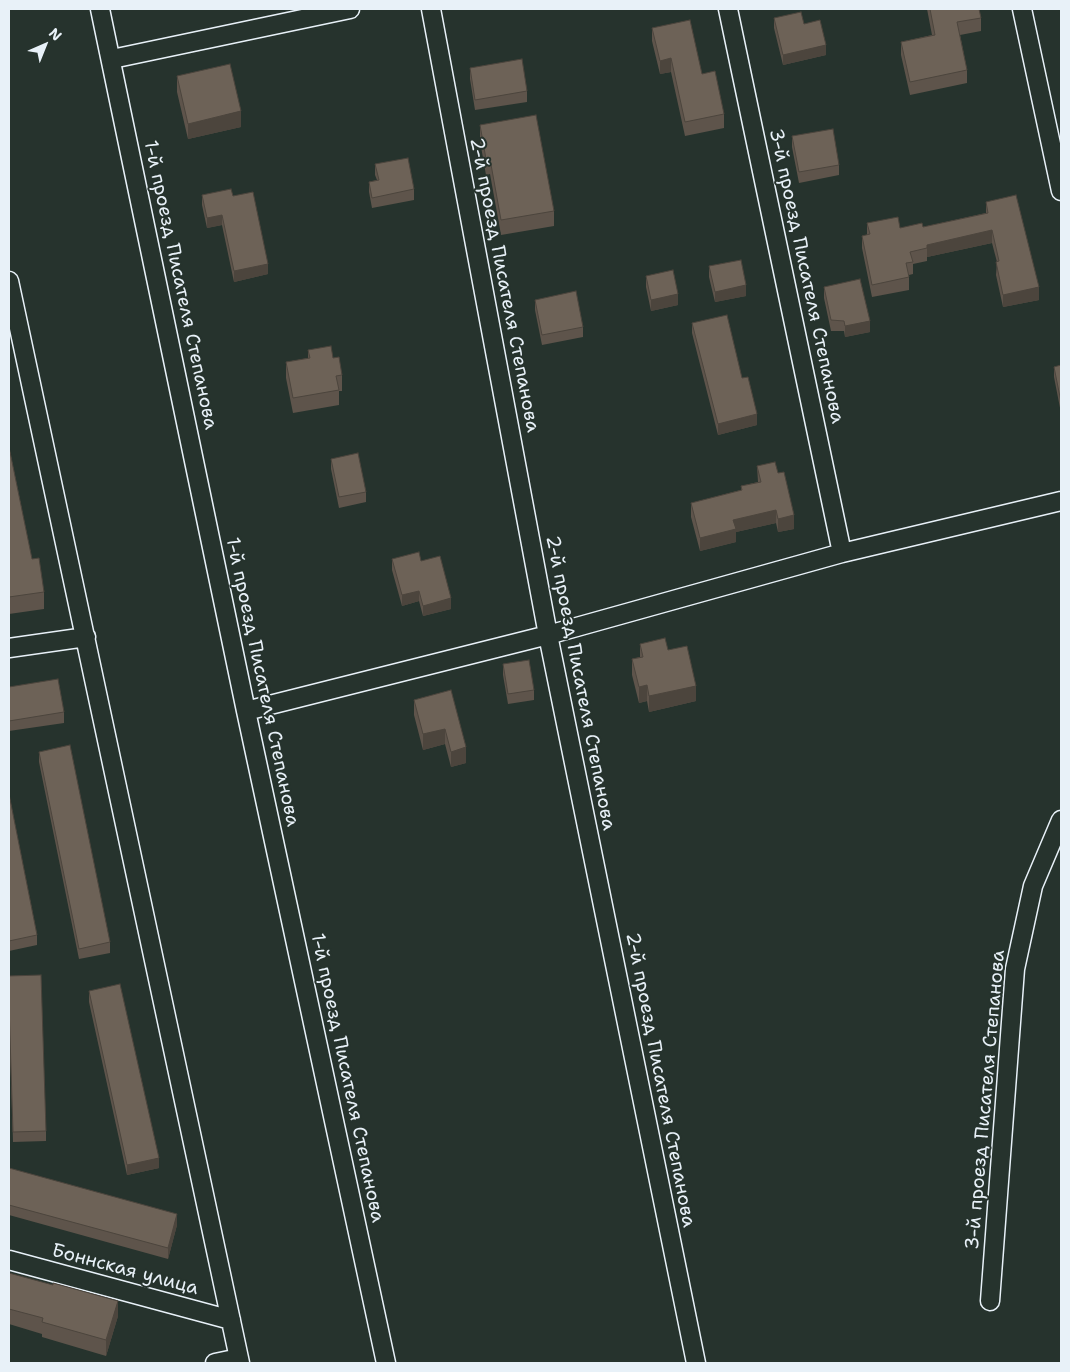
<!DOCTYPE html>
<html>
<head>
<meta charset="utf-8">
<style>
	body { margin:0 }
	#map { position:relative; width:1070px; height:1372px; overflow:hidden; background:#26332d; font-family:"Shantell Sans",sans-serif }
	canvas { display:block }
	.frame { position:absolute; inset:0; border:10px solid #e8f1f8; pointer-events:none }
	.north { position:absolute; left:20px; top:20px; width:50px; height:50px; -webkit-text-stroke:4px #26332d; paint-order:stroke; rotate:44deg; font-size:14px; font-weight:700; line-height:20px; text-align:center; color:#e8f1f8 }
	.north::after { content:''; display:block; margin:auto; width:18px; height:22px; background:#e8f1f8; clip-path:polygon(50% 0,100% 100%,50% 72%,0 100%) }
</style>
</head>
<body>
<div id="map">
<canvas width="1070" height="1372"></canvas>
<div class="frame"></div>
<div class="north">N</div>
</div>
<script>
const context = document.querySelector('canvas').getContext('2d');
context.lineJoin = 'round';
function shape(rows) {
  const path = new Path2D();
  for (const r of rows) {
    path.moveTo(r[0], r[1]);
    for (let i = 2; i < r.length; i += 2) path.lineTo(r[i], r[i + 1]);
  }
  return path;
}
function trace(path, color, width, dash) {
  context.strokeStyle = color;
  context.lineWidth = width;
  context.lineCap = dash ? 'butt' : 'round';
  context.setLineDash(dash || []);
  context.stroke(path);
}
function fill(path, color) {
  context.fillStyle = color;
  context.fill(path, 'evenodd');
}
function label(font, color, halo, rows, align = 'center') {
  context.font = font + ' "Shantell Sans",sans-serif';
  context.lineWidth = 4;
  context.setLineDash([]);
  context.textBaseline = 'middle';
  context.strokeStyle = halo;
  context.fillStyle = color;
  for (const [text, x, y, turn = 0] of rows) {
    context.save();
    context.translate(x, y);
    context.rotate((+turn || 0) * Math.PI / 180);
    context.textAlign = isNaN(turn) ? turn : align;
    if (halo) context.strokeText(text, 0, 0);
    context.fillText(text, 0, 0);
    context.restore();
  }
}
const street = shape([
	[100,9,246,711,386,1363],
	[431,9,548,635,696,1363],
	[728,9,842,553],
	[1022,9,1061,191],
	[112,59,350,9],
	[9,281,240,1363],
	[9,648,86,637],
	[246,711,548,635,842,553,1061,501],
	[9,1260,231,1320],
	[990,1301,1015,969,1033,886,1061,820],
	[215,1363,239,1358]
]);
trace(street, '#e8f1f8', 21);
trace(street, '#26332d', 18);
fill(shape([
	[927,9,979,9,981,18,981,31,960,35,967,70,967,83,910,95,901,55,901,42,932,35],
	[774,18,826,55,783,65,774,28],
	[652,28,702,74,724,114,724,128,685,136,671,72,660,74,652,41],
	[470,68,527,91,527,102,475,110,470,79],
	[177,76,241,127,188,139,177,92],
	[480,125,554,211,554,226,501,235,490,174,486,175,480,141],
	[792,136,839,165,839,175,799,183,792,147],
	[375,164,414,189,414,200,372,208,369,192,369,182,377,180,375,175],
	[202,195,233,196,268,274,234,282,222,225,207,228,202,205],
	[986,202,1039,300,1003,307,996,275,997,262,992,243,927,257,927,261,913,264,913,274,909,275,909,290,872,297,862,248,862,236,867,235,867,223,900,228,923,227,986,213],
	[709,266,746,296,715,302,709,277],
	[646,276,678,305,651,311,646,287],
	[824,287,870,332,845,337,844,331,831,331,824,298],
	[535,300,583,327,583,337,542,345,535,310],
	[692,323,742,378,757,425,718,435,692,333],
	[308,350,333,358,342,375,342,391,339,391,339,405,293,413,286,378,286,362,308,358],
	[1061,365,1061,413,1054,377,1054,367],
	[9,447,32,559,44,592,44,609,9,614],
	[331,459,366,492,366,502,339,508,331,469],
	[757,466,778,473,794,529,778,532,776,523,736,532,736,542,700,551,691,517,691,503,741,490,741,486,758,482],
	[392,559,421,561,451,609,423,616,419,601,402,606,392,570],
	[640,644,668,650,696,701,649,712,647,701,639,703,632,675,632,659,640,657],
	[503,664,534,690,534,700,508,704,503,675],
	[9,687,64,712,64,723,9,731],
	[451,690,466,763,451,767,445,744,423,750,414,715,414,700],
	[39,752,110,942,110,953,79,959,39,762],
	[9,794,37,935,37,945,9,951],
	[89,991,159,1168,127,1175,89,1002],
	[9,1014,46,1131,46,1141,13,1142],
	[9,1168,177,1225,168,1259,9,1215],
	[9,1273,118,1316,106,1356,42,1337,42,1334,9,1324]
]), '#5e544b');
fill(shape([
	[826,45,826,55,783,65,783,55],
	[671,58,671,72,660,74,660,61],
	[241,111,241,127,188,139,188,124],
	[222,215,222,225,207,228,207,218],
	[992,230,992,243,927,257,927,245],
	[268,264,268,274,234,282,234,271],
	[746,285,746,296,715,302,715,292],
	[1039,287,1039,300,1003,307,1003,295],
	[678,294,678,305,651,311,651,300],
	[870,321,870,332,845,337,845,326],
	[757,414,757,425,718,435,718,424],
	[776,510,776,523,736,532,736,542,700,551,700,538,733,520],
	[794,515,794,529,778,532,778,519],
	[419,591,419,601,402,606,402,595],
	[451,598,451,609,423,616,423,606],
	[647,685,647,701,639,703,639,687],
	[696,686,696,701,649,712,649,696],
	[445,729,445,744,423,750,423,734],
	[466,747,466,763,451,767,451,752],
	[159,1158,159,1168,127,1175,127,1165],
	[177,1214,177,1225,168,1259,168,1248],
	[118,1301,118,1316,106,1356,106,1340]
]), '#4c453d');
const building = shape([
	[930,9,979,9,981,18,957,22,967,70,910,82,901,42,935,35,930,9],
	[801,12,804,24,820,20,826,45,783,55,774,18,801,12],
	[690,20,702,74,715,71,724,114,685,122,671,58,660,61,652,28,690,20],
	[522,59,527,91,475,100,470,68,522,59],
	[230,64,241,111,188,124,177,76,230,64],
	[536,115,554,211,501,220,490,159,486,159,480,125,536,115],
	[833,129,839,165,799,172,792,136,833,129],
	[408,158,414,189,372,198,369,182,379,180,375,164,408,158],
	[231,189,233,196,253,192,268,264,234,271,222,215,207,218,202,195,231,189],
	[1016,195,1039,287,1003,295,996,262,999,261,992,230,927,245,927,248,910,252,913,262,906,263,909,277,872,285,862,236,870,234,867,223,898,217,900,228,922,223,923,227,988,213,986,202,1016,195],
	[741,260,746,285,715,292,709,266,741,260],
	[673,270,678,294,651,300,646,276,673,270],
	[860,279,870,321,845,326,844,321,831,320,824,287,860,279],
	[576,291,583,327,542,335,535,300,576,291],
	[727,315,742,378,748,377,757,414,718,424,692,323,727,315],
	[331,346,333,358,339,357,342,375,336,376,339,390,293,398,286,362,310,358,308,350,331,346],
	[1061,365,1061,402,1054,367,1061,365],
	[9,447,32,559,39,558,44,592,9,597,9,447],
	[358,453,366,492,339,497,331,459,358,453],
	[775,462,778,473,784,472,794,515,778,519,776,510,733,520,736,529,700,538,691,503,742,490,741,486,761,482,757,466,775,462],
	[419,552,421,561,440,556,451,598,423,606,419,591,402,595,392,559,419,552],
	[665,638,668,650,687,646,696,686,649,696,647,685,639,687,632,659,643,657,640,644,665,638],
	[529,660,534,690,508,694,503,664,529,660],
	[58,679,64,712,9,721,9,687,58,679],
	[451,690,466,747,451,752,445,729,423,734,414,700,451,690],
	[70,745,110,942,79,949,39,752,70,745],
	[9,794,37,935,9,941,9,794],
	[41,975,46,1131,13,1132,9,1004,9,976,41,975],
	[120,984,159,1158,127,1165,89,991,120,984],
	[9,1168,177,1214,168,1248,9,1205,9,1168],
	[9,1273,53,1285,53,1283,118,1301,106,1340,42,1322,43,1318,9,1309,9,1273]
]);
fill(building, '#6d6257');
trace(building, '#4c453d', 1);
label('19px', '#e8f1f8', '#26332d', [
	["3-й проезд Писателя Степанова",806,276,78],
	["1-й проезд Писателя Степанова",180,285,78],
	["2-й проезд Писателя Степанова",504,285,79],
	["1-й проезд Писателя Степанова",262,682,78],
	["2-й проезд Писателя Степанова",580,683,79],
	["1-й проезд Писателя Степанова",347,1078,78],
	["2-й проезд Писателя Степанова",660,1080,79],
	["3-й проезд Писателя Степанова",986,1100,-85],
	["Боннская улица",125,1270,15]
]);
</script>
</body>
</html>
